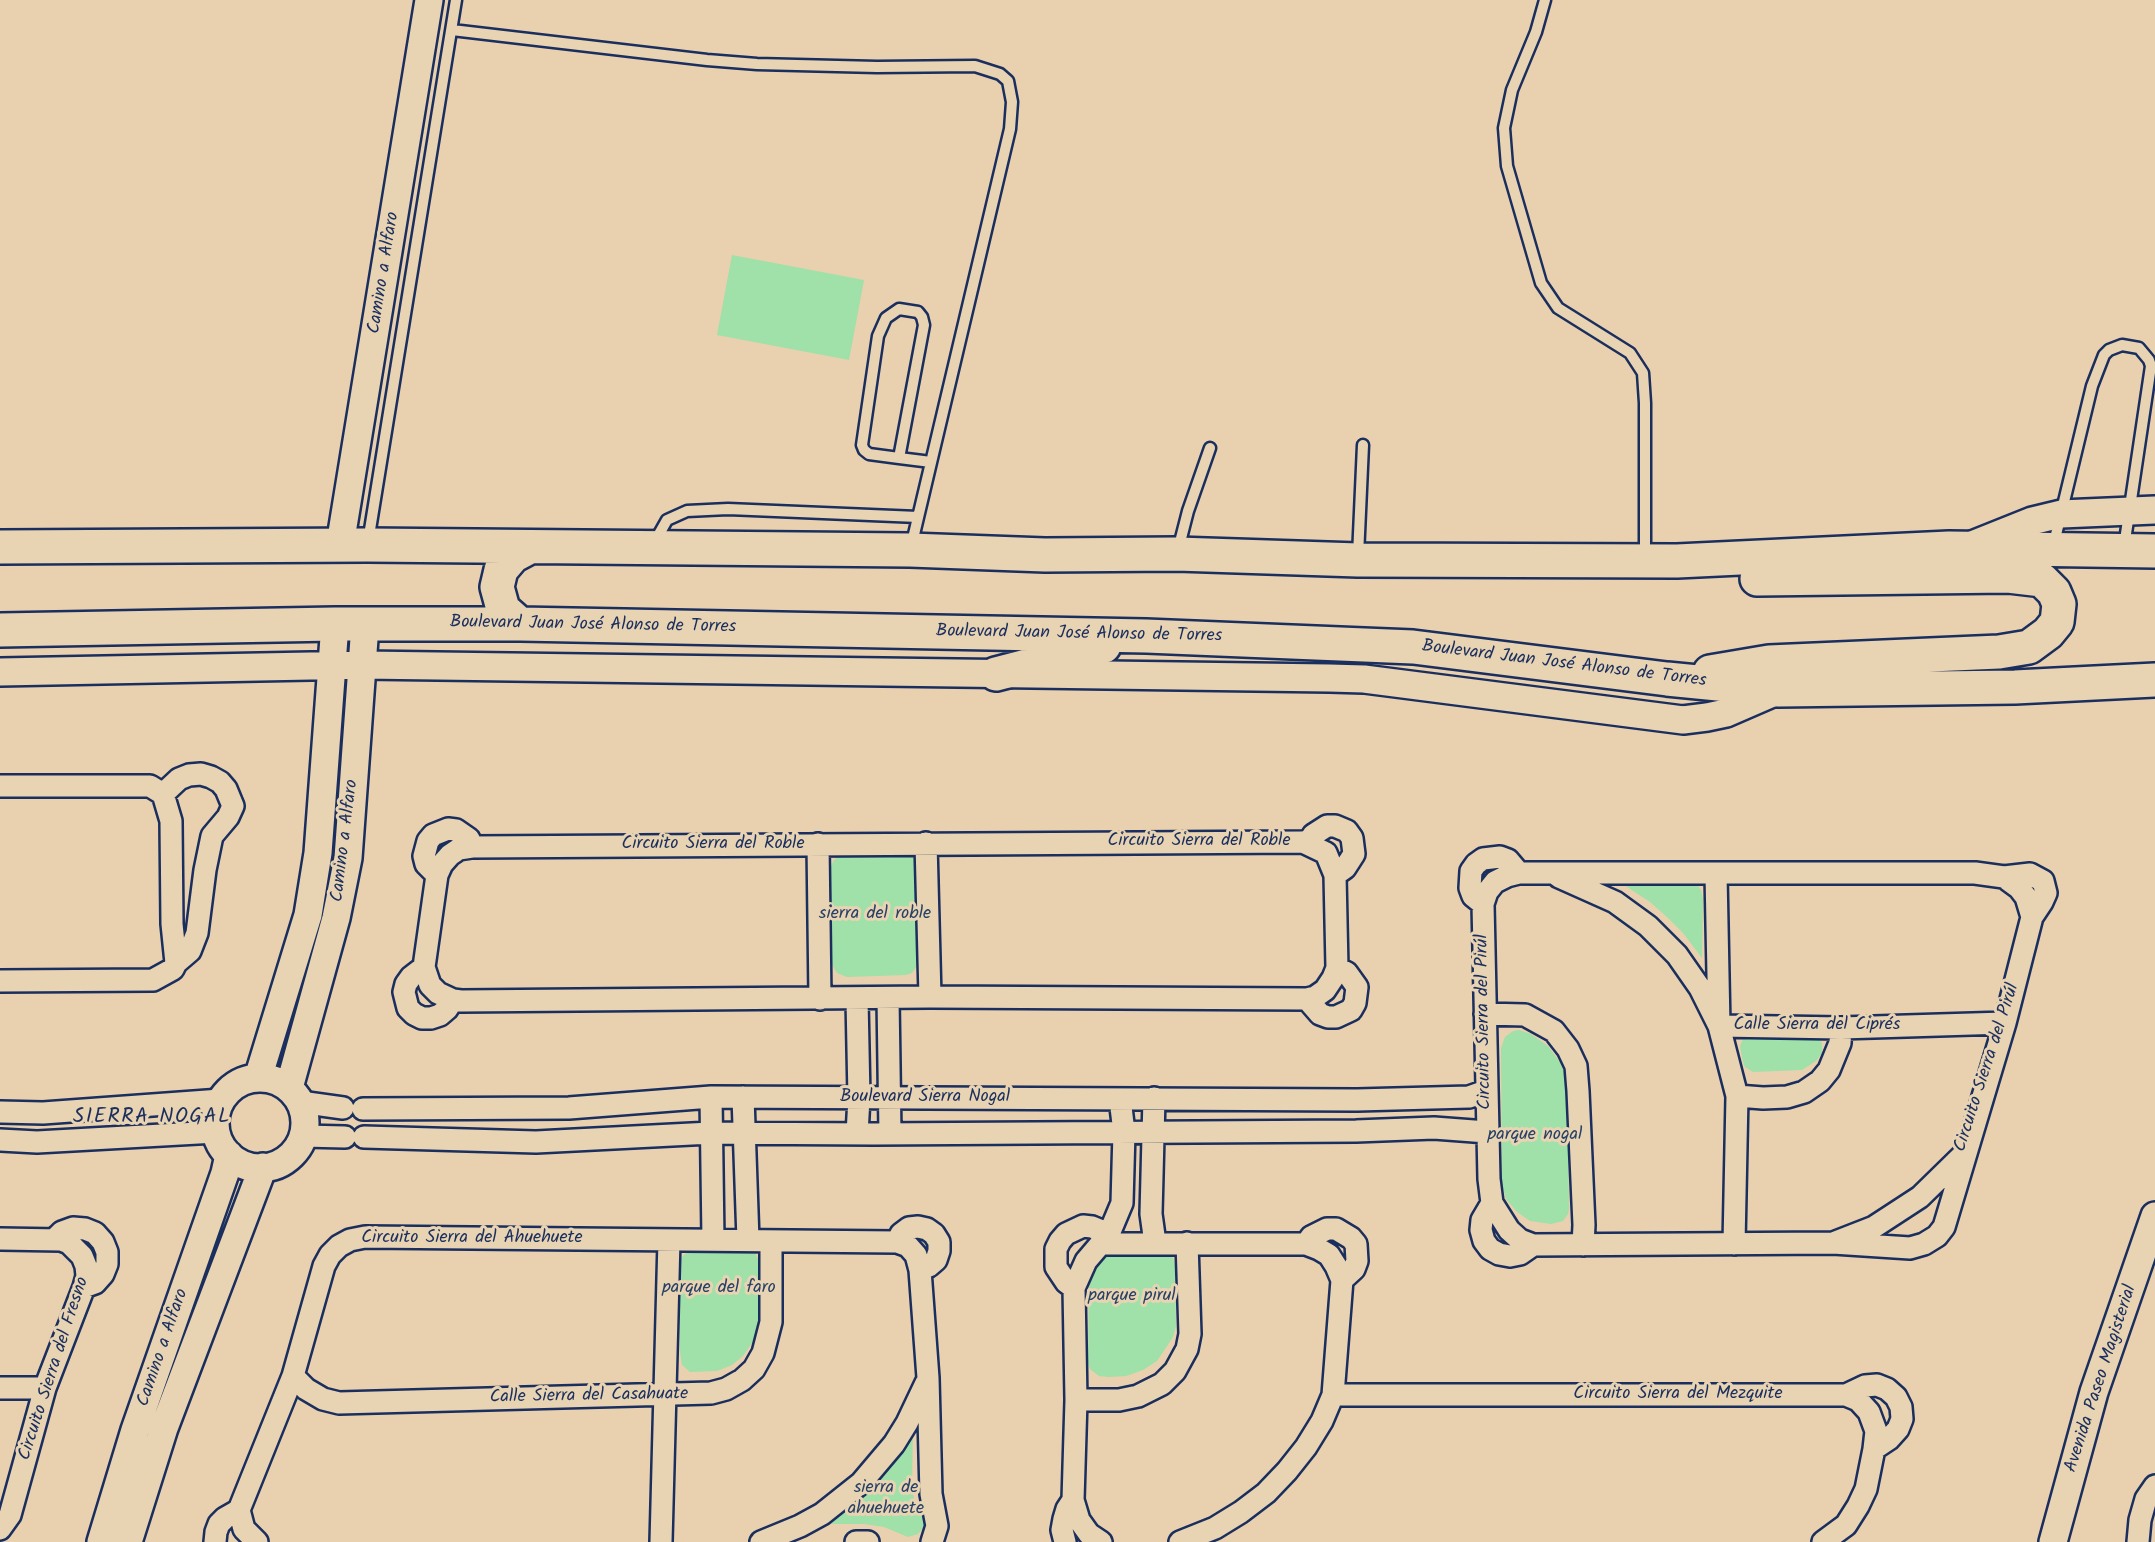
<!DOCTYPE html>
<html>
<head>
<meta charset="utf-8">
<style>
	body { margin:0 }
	canvas { display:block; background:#e9d0ae }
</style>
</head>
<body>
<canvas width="2155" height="1542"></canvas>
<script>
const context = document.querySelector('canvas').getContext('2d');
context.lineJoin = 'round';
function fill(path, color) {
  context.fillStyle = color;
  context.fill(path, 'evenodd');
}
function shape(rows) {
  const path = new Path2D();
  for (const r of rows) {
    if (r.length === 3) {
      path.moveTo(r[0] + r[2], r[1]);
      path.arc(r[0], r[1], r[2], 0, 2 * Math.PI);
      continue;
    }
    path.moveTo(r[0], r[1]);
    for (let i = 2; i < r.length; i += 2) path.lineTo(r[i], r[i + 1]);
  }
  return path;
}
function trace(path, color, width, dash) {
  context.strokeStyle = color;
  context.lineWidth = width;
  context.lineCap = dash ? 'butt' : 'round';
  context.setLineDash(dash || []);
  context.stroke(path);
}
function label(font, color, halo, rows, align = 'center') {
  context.font = font + ' Kalam,sans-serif';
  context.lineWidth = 6;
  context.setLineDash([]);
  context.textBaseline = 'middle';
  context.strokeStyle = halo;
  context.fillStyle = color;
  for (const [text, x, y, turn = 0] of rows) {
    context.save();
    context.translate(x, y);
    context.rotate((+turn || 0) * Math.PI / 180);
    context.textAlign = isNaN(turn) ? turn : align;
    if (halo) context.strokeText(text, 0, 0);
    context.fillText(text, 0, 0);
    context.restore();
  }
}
fill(shape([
	[732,255,864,280,849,360,717,335],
	[843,852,909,852,918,861,920,962,912,973,906,975,847,977,837,973,834,968,831,962,831,866,834,860],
	[1618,881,1696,883,1701,890,1703,899,1702,958,1683,933,1667,917,1650,902],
	[1519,1030,1531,1034,1548,1046,1560,1062,1567,1079,1569,1209,1568,1214,1563,1221,1551,1224,1530,1221,1517,1212,1506,1199,1502,1185,1501,1048,1505,1037,1513,1031],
	[1817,1035,1822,1043,1822,1053,1816,1061,1802,1070,1753,1072,1745,1067,1743,1062,1740,1046,1744,1036],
	[690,1249,753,1250,759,1260,760,1310,756,1337,743,1356,732,1365,717,1371,690,1372,682,1365,680,1352,679,1266,681,1258],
	[1095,1253,1169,1253,1173,1258,1175,1265,1176,1326,1173,1337,1157,1361,1143,1370,1126,1376,1109,1377,1099,1376,1090,1369,1088,1363,1089,1268],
	[913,1423,912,1488,914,1498,926,1521,924,1527,918,1534,908,1537,884,1527,864,1524,808,1524]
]), '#a0e0a9');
const service = shape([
	[1545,0,1536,32,1512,90,1504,128,1507,166,1541,283,1558,308,1630,353,1643,373,1645,403,1645,557],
	[452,30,707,60,757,64,877,67,975,66,1000,74,1008,81,1012,102,1010,129,911,547],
	[899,458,869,454,864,450,862,445,878,336,886,318,899,309,918,312,922,317,924,325,899,458,931,462],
	[368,542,456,0],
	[654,543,667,520,687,511,728,509,918,517],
	[2053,547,2092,386,2104,355,2109,350,2122,345,2139,348,2149,360,2151,366,2124,547],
	[1178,550,1188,511,1210,448],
	[1358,556,1363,445]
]);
const minor = shape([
	[0,786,150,786,163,794,171,821,172,924,176,963],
	[1303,842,1326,853,1335,875,1337,968,1333,978,1325,990,1315,997,1307,999,930,997,461,1001,453,1000,438,993,430,985,424,967,437,875,442,864,450,855,459,849,472,847,1303,842],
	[926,843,930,997],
	[818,844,820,999],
	[1309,844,1313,835,1327,826,1335,826,1347,831,1352,838,1354,854,1345,868,1335,875],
	[1716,874,1719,1026,1737,1096,1734,1244],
	[437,875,426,864,424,856,428,841,433,835,448,829,456,830,469,839,472,847],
	[1559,877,1615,902,1648,926,1677,955,1700,988,1719,1026,1841,1028,2005,1023],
	[2004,877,2030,874,2043,881,2046,893,2042,902,2032,917],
	[1483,904,1473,896,1470,888,1471,871,1476,864,1483,859,1500,857,1508,860,1519,873],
	[424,967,411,977,406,984,404,992,408,1008,414,1014,422,1018,431,1018,440,1015,447,1009,453,1000],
	[0,981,153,980,173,969,176,963,190,951,197,933,205,870,212,836,228,817,233,806,226,789,220,782,211,777,201,774,189,775,179,779,163,794],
	[888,998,890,1134],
	[857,999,859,1098,857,1134],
	[1307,999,1320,1014,1328,1017,1336,1017,1351,1010,1355,1003,1357,987,1347,973,1337,968],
	[1485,1014,1525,1015,1554,1031,1568,1049,1576,1066,1578,1091,1584,1225,1583,1245],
	[1737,1096,1763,1098,1787,1097,1804,1092,1820,1081,1829,1070,1840,1043,1841,1028],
	[711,1097,713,1240],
	[743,1097,748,1240],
	[1154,1098,1151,1214,1155,1243],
	[300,1102,343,1108],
	[363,1109,569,1108,711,1097,1357,1100,1469,1097,1486,1091],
	[0,1112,43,1113,221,1100],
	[303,1136,345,1137],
	[364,1137,536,1142,711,1133,874,1134,1356,1131,1434,1128,1487,1132],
	[0,1140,37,1142,216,1132],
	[1492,1203,1482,1220,1481,1230,1484,1241,1490,1249,1499,1254,1510,1256,1520,1254,1533,1245],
	[0,1239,61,1240,69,1243,82,1256,86,1266,87,1276,84,1287,45,1388,10,1515,0,1529],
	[54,1240,62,1232,73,1228,85,1229,95,1233,103,1242,107,1252,107,1264,103,1274,95,1283,84,1287],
	[897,1242,901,1234,909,1228,918,1227,927,1229,934,1234,939,1242,939,1251,936,1260,929,1266,920,1270],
	[1833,1243,1910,1248,1924,1244,1937,1236,1944,1227,2005,1023,2032,917,2026,897,2019,888,2004,877,1975,873,1519,873,1507,876,1495,882,1487,892,1483,904,1489,1179,1492,1203,1509,1230,1520,1240,1533,1245,1833,1243,1874,1227,1920,1197,1965,1153],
	[1100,1244,1306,1244,1319,1249,1329,1255,1336,1266,1342,1280,1333,1395,1322,1421,1306,1447,1287,1471,1266,1493,1241,1512,1215,1528,1180,1542],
	[1306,1244,1311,1237,1327,1229,1336,1229,1351,1238,1356,1244,1357,1261,1354,1269,1342,1280],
	[1074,1288,1066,1282,1056,1267,1056,1249,1060,1241,1066,1234,1083,1226,1092,1227,1109,1234],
	[293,1376,306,1389,323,1399,339,1403,711,1393,726,1389,742,1380,754,1369,763,1353,771,1322,771,1241],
	[0,1388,45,1388],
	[1333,1395,1846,1395,1858,1400,1869,1412,1876,1431,1874,1449,1866,1489,1858,1506,1846,1525,1823,1542],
	[1846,1395,1865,1386,1877,1385,1887,1389,1896,1397,1901,1407,1902,1419,1898,1429,1889,1439,1874,1449],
	[1076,1400,1119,1400,1138,1396,1162,1384,1175,1371,1187,1349,1190,1334,1187,1243],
	[215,1542,216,1532,219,1524,225,1518,239,1510],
	[257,1542,244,1529,239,1510,293,1376,324,1266,330,1255,339,1246,350,1240,365,1237,897,1242,908,1246,916,1255,920,1270,928,1378,931,1494,937,1526,932,1542],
	[661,1542,669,1240],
	[761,1542,800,1526,822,1514,861,1483,894,1444,907,1423,926,1383],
	[856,1542,868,1542],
	[1065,1542,1062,1530,1064,1519,1067,1509,1073,1500],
	[1101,1542,1089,1534,1079,1520,1073,1500,1076,1400,1074,1288,1086,1261,1109,1234,1122,1203,1124,1132,1120,1099],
	[2138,1542,2140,1520,2146,1499,2155,1486]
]);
const tertiary = shape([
	[340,545,429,0],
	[1967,547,2032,521,2061,514,2155,510],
	[0,672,363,665,1329,678,1364,679,1683,720,1707,717,1726,713,1779,690],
	[258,1078,308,915,318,853,335,624],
	[260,1123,45],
	[289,1088,336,918,348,858,365,625],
	[101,1542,135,1430,225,1173,229,1155],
	[128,1542,164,1428,263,1167],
	[2053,1542,2094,1392,2155,1216]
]);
const primary = shape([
	[0,547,367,545,910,550,1045,555,1177,554,1358,560,1677,561,1949,548,2155,551],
	[520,624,503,609,497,587,501,570,513,556,528,548],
	[0,630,335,624,520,624,1146,636,1413,647,1667,679,1779,690,2015,687,2155,680],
	[1710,672,1769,662,1999,652,2029,647,2048,633,2057,622,2059,604,2054,592,2042,580,2008,576,1757,579],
	[996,674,1104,646]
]);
trace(service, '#1b2f5e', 15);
trace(minor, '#1b2f5e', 26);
trace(tertiary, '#1b2f5e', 32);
trace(primary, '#1b2f5e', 38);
trace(service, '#e8d3b2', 10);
trace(minor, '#e8d3b2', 21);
trace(tertiary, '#e8d3b2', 27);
trace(primary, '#e8d3b2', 33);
label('18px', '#1b2f5e', '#e8d3b2', [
	["Camino a Alfaro",385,273,-81],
	["Boulevard Juan José Alonso de Torres",593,626,1],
	["Boulevard Juan José Alonso de Torres",1079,635,1],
	["Boulevard Juan José Alonso de Torres",1564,665,7],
	["Camino a Alfaro",346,841,-83],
	["Circuito Sierra del Roble",1199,842],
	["Circuito Sierra del Roble",713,845],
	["Circuito Sierra del Pirúl",1485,1022,-91],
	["Calle Sierra del Ciprés",1817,1026],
	["Circuito Sierra del Pirúl",1988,1068,-72],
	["Boulevard Sierra Nogal",925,1098],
	["Circuito Sierra del Ahuehuete",472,1239],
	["Camino a Alfaro",164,1348,-71],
	["Circuito Sierra del Fresno",55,1369,-72],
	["Avenida Paseo Magisterial",2102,1379,-72],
	["Circuito Sierra del Mezquite",1678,1395],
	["Calle Sierra del Casahuate",589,1397,-1]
]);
label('18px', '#284166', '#e8d3b2', [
	["sierra del roble",875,915],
	["parque nogal",1535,1136],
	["parque del faro",719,1289],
	["parque pirul",1132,1297],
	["sierra de",886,1489],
	["ahuehuete",886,1510]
]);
context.letterSpacing = '1.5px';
label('21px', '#1b2f5e', '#e8d3b2', [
	["SIERRA NOGAL",152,1118]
]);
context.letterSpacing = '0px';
</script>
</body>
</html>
